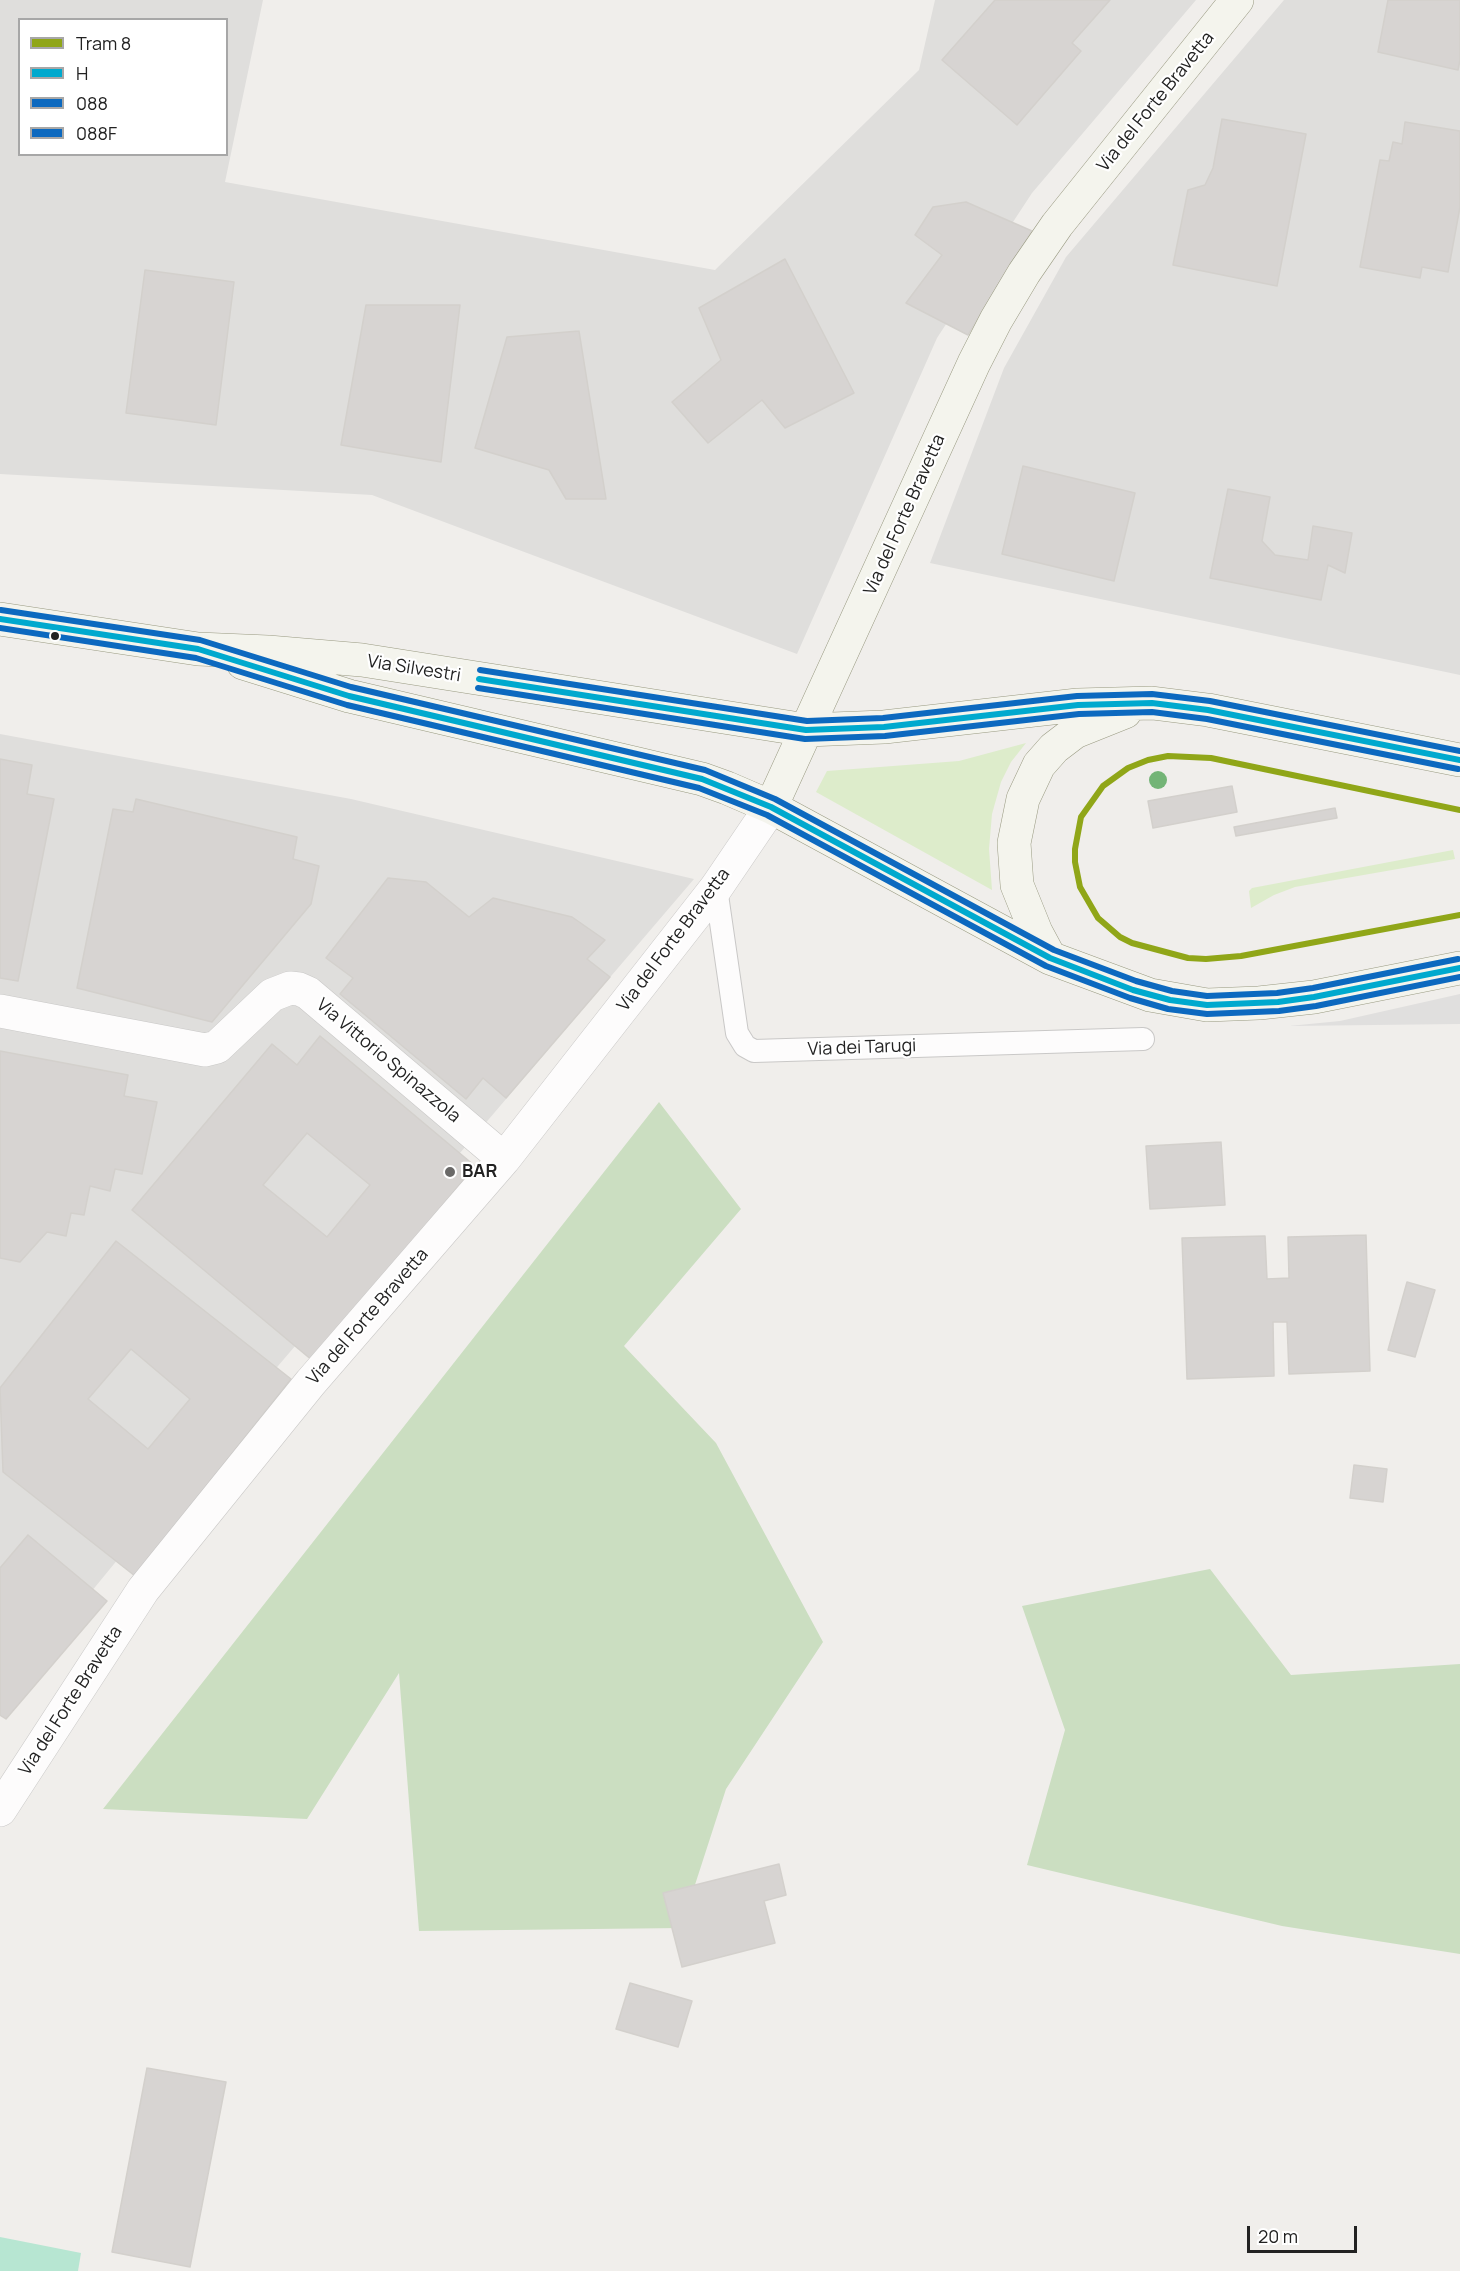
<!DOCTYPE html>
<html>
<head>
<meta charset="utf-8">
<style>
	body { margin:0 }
	#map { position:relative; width:1460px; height:2271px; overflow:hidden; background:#f0eeeb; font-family:Manrope,sans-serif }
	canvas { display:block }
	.legend { position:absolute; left:18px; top:18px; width:210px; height:138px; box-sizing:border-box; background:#fff; border:2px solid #a7a7a7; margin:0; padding:8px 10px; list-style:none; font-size:18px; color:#222 }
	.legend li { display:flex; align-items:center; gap:12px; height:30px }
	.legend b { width:30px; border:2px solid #a7a7a7 }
	.scale { position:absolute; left:1247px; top:2226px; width:110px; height:27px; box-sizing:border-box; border:3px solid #222; border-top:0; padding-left:8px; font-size:18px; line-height:21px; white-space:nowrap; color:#222; -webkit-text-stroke:4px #fff; paint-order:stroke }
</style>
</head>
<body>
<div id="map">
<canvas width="1460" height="2271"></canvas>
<ul class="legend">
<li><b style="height:8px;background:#90a618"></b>Tram 8</li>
<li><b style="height:8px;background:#00a9ce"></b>H</li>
<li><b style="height:8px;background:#0c69bf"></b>088</li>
<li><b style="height:8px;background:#0c69bf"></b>088F</li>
</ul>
<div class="scale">20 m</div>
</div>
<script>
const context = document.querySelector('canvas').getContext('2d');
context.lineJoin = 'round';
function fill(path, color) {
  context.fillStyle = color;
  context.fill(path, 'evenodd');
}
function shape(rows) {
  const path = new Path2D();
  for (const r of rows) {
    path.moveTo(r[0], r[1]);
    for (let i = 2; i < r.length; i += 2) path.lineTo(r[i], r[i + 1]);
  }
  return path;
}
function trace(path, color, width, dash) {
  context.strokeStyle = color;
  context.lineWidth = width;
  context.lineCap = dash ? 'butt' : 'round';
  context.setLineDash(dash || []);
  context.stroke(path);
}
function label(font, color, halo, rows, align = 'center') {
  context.font = font + ' Manrope,sans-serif';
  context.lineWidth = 4.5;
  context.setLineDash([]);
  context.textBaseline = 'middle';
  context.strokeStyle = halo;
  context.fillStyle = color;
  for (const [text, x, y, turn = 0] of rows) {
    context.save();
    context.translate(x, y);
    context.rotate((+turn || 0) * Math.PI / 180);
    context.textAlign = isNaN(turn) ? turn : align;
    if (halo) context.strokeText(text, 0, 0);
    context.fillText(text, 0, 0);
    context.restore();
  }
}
fill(shape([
	[0,0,263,0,225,182,715,270,919,70,935,0,1196,0,1032,193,937,338,797,654,372,495,0,474],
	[20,20,226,20,226,154,20,154],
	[1284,0,1460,0,1460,675,930,563,1004,368,1066,257],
	[0,734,351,799,694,879,237,1414,0,1703]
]), '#dfdedc');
fill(shape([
	[1026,743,1011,762,1001,782,992,814,989,849,992,890,816,792,827,771,959,761],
	[1453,850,1455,859,1295,887,1274,895,1251,908,1249,891,1252,888]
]), '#ddeccb');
fill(shape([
	[659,1102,741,1209,624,1346,716,1443,823,1642,726,1789,681,1928,419,1931,399,1673,307,1819,103,1809],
	[1210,1569,1291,1675,1460,1664,1460,1954,1282,1926,1027,1865,1065,1730,1022,1606]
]), '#cbdec1');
fill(shape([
	[0,2237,81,2253,78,2271,0,2271]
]), '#b7e6d2');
fill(shape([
	[1460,994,1460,1024,1289,1026,1340,1021]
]), '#e0dfde');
const building = shape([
	[995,0,1110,0,1072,43,1081,51,1017,125,942,60,995,0],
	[1388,0,1460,0,1460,60,1458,70,1378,52,1388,0],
	[1222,119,1306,134,1277,286,1173,265,1188,190,1205,185,1213,168,1222,119],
	[1405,122,1460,131,1460,207,1448,272,1422,267,1420,278,1360,267,1380,160,1389,161,1393,142,1402,144,1405,122],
	[966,202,1032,231,968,335,906,303,942,255,915,235,933,207,966,202],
	[785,259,854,393,785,428,762,400,708,443,672,402,721,360,699,308,785,259],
	[145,270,234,282,216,425,126,413,145,270],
	[366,305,460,305,441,462,341,445,366,305],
	[579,331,606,499,566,499,549,470,475,448,507,337,579,331],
	[1023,466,1135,493,1114,581,1002,554,1023,466],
	[1228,489,1270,497,1262,541,1275,555,1308,560,1313,526,1352,533,1345,573,1328,565,1321,600,1210,578,1228,489],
	[0,759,32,765,27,794,54,799,18,981,0,978,0,759],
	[1232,786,1237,812,1153,828,1148,801,1232,786],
	[136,799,297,837,293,859,319,866,311,904,212,1022,77,988,113,809,133,812,136,799],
	[1335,808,1337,818,1236,836,1234,827,1335,808],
	[388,878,426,882,469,917,493,898,572,917,605,940,587,959,610,977,506,1098,483,1078,466,1099,340,994,353,978,326,958,388,878],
	[320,1036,475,1166,313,1361,132,1210,272,1044,297,1065,320,1036],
	[307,1133,370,1185,327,1237,263,1185,307,1133],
	[0,1051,128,1075,124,1096,157,1102,142,1174,115,1169,110,1191,90,1186,84,1215,71,1213,66,1236,47,1232,20,1262,0,1258,0,1051],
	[1221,1142,1225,1205,1150,1209,1146,1146,1221,1142],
	[1366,1235,1370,1371,1289,1374,1287,1322,1273,1322,1274,1376,1187,1379,1182,1238,1265,1236,1267,1279,1289,1278,1288,1237,1366,1235],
	[116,1241,291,1379,135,1576,3,1472,0,1388,116,1241],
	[131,1349,190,1399,148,1449,88,1399,131,1349],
	[1407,1282,1435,1290,1415,1357,1388,1350,1407,1282],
	[1354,1465,1387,1469,1383,1502,1350,1498,1354,1465],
	[28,1535,107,1601,6,1719,0,1715,0,1568,28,1535],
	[779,1864,786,1895,764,1901,775,1943,682,1967,663,1893,779,1864],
	[630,1983,692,2001,678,2047,616,2029,630,1983],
	[147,2068,226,2082,190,2267,112,2252,147,2068]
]);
fill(building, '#d7d4d2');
trace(building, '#d3d0cc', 1.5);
const lane = shape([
	[716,888,737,1033,745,1046,754,1051,1143,1039]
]);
const street = shape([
	[0,1011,205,1050,217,1047,272,995,290,988,299,989,308,993,504,1159],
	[0,1810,143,1590,311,1382,504,1159,716,888,771,807]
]);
const secondary = shape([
	[0,619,198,649,268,652,362,660,806,730,884,727,1078,705,1152,703,1208,710,1460,760],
	[243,663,349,696,702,779,727,788,771,807,1050,958,1150,995,1207,1005,1259,1003,1314,997,1460,968],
	[771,807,974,363,996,320,1024,273,1057,225,1237,0],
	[1050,958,1036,932,1017,885,1014,843,1023,799,1039,765,1054,748,1075,732,1125,712]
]);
trace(lane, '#c9c8c7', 24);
trace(street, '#c9c8c7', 34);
trace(secondary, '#999a82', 34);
trace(lane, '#fdfcfc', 22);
trace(street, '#fdfcfc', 33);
trace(secondary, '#f4f4ed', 33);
trace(shape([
	[0,619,198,649,349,696,702,779,771,807,1050,958,1133,990,1170,1000,1207,1005,1278,1002,1314,997,1460,968],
	[479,679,806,730,884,727,1078,705,1152,703,1208,710,1460,760]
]), '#00a9ce', 6);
trace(shape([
	[0,628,196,658,347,705,699,788,767,815,1046,966,1130,998,1168,1009,1207,1014,1279,1011,1316,1006,1460,977],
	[478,688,805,739,885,736,1079,714,1152,712,1207,719,1458,769]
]), '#0c69bf', 6);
trace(shape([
	[1,610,200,640,351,687,705,770,775,799,1054,950,1136,981,1172,991,1207,996,1277,993,1313,988,1458,959],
	[480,670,807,721,883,718,1077,696,1152,694,1210,701,1460,751]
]), '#0c69bf', 6);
trace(shape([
	[1460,810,1211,758,1168,756,1148,760,1128,768,1103,786,1081,817,1075,849,1075,862,1080,887,1098,918,1120,937,1132,943,1188,958,1206,959,1241,956,1460,915]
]), '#90a618', 6);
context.fillStyle = '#73b476';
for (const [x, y] of [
	[1158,780]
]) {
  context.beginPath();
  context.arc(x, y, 9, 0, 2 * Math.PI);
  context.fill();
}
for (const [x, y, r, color] of [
	[55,636,5,"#222"],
	[450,1172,6,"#6a6968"]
]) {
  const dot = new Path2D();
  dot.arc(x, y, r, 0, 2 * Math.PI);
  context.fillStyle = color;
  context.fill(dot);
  trace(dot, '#fff', 2);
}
label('18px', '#222', '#fff', [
	["Via del Forte Bravetta",1156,102,-51],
	["Via del Forte Bravetta",905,515,-66],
	["Via Silvestri",414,669,9],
	["Via del Forte Bravetta",674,940,-53],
	["Via dei Tarugi",862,1048,-2],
	["Via Vittorio Spinazzola",388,1061,40],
	["Via del Forte Bravetta",368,1317,-49],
	["Via del Forte Bravetta",71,1701,-57]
]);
label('bold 18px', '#222', '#fff', [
	["BAR",462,1172]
], 'left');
</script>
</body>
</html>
